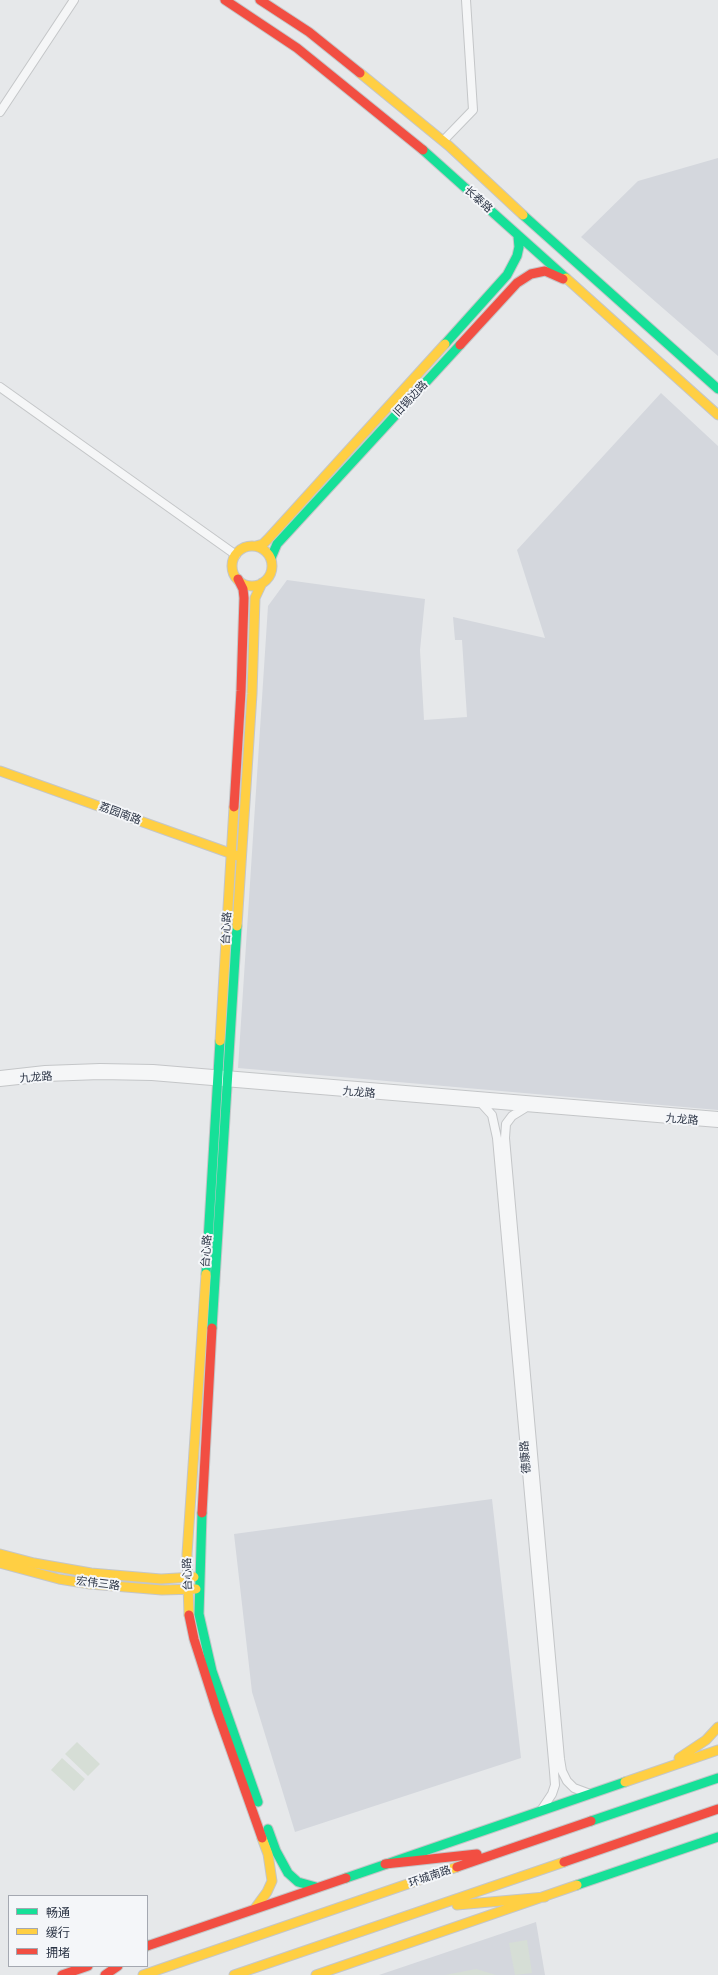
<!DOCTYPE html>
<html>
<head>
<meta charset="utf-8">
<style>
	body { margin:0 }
	#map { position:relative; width:718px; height:1975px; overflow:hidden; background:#e6e8ea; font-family:"Varela Round","Noto Sans SC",sans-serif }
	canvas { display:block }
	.legend { position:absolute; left:8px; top:1895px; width:140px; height:72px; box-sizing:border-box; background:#f4f6f9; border:1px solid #a4a8b1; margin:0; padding:5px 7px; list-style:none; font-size:12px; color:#2b3445 }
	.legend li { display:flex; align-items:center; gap:8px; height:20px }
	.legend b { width:20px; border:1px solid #a4a8b1 }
</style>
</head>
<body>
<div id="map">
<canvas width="718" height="1975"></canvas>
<ul class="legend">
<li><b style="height:5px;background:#16e098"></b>畅通</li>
<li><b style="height:5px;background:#ffcf43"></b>缓行</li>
<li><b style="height:5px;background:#f24e42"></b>拥堵</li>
</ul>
</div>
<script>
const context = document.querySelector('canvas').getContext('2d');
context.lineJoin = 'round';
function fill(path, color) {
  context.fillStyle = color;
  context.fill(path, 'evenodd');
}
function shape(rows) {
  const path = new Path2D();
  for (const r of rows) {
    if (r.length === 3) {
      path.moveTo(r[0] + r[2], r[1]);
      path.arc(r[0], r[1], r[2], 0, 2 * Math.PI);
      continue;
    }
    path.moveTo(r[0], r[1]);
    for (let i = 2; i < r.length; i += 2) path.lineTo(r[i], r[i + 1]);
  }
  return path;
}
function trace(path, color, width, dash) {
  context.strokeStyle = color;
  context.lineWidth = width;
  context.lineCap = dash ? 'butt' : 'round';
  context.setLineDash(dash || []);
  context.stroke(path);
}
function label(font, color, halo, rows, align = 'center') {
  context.font = font + ' "Varela Round","Noto Sans SC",sans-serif';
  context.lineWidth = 4;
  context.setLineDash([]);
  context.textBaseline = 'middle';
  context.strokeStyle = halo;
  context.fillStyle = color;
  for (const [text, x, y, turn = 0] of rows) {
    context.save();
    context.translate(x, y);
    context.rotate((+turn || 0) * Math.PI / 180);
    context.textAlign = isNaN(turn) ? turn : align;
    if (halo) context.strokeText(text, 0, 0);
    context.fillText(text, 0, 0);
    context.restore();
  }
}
fill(shape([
	[718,158,718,356,581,237,638,181],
	[661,393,718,446,718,1110,238,1068,268,606,287,580,425,599,420,650,424,720,467,717,462,640,455,640,453,617,545,638,517,550],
	[492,1499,521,1758,295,1832,252,1692,234,1534],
	[536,1922,545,1975,379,1975]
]), '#d4d7dd');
fill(shape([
	[77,1742,100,1764,88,1776,65,1754],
	[62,1758,85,1779,74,1791,51,1770],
	[527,1940,532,1973,515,1975,509,1943],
	[476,1969,496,1975,445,1975]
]), '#d6ded6');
const street = shape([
	[0,112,74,0],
	[443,141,473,110,466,0],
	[0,387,236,555],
	[0,1075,45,1070,100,1068,153,1069,718,1116],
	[0,1082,46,1077,100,1075,152,1076,718,1123],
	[482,1104,492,1115,497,1138,554,1772,555,1785,552,1794,542,1809],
	[525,1108,512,1116,506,1124,505,1138,560,1759,562,1771,567,1781,574,1788,590,1794]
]);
const fast = shape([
	[423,150,566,278],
	[523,215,718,389],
	[445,344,507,275,517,256,519,247,518,236],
	[271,558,277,544,460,345],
	[206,1274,220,1041],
	[212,1328,237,926],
	[202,1513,199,1614,212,1671,258,1802],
	[591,1821,718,1778],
	[268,1829,276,1851,288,1873,298,1882,316,1887],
	[346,1878,625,1782],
	[577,1885,718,1837],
	[147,1946,148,1945]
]);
const slow = shape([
	[360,73,449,146,523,215],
	[566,278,718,415],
	[256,546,263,544,268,539,445,344],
	[252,566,20],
	[0,771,238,856],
	[237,926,252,694,255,598,262,583],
	[220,1041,234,807],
	[0,1554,34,1563,91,1573,161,1579,194,1577],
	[0,1563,59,1579,90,1584,162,1590,196,1589],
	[189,1615,187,1554,206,1274],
	[679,1758,706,1740,718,1727],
	[625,1782,718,1750],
	[457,1905,545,1897],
	[256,1907,267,1892,272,1881,268,1854,262,1838],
	[143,1975,457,1867],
	[234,1975,564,1862],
	[316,1975,577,1885]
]);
const jam = shape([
	[225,0,297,48,423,150],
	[260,0,309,32,360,73],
	[460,345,517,283,531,274,545,271,563,279],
	[234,807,241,691,244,598,243,589,238,579],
	[202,1513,212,1328],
	[189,1615,194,1639,217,1711,262,1838],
	[564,1862,718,1809],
	[385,1864,477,1854],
	[457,1867,591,1821],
	[147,1946,346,1878],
	[62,1975,88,1966],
	[105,1975,118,1966]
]);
trace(street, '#c4c6c8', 10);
trace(fast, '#c4c6c8', 11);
trace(slow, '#c4c6c8', 11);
trace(jam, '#c4c6c8', 11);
trace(street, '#f5f6f7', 8);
trace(fast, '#16e098', 9);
trace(slow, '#ffcf43', 9);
trace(jam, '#f24e42', 9);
label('11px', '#2b3445', '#f4f6f9', [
	["长泰路",478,200,42],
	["旧锡边路",411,399,-47],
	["荔园南路",120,814,20],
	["台心路",227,928,-87],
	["九龙路",36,1078,-5],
	["九龙路",359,1093,5],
	["九龙路",682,1120,5],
	["台心路",207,1251,-86],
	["德康路",526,1457,-95],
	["台心路",188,1574,-92],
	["宏伟三路",98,1584,7],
	["环城南路",430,1877,-19]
]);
</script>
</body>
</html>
